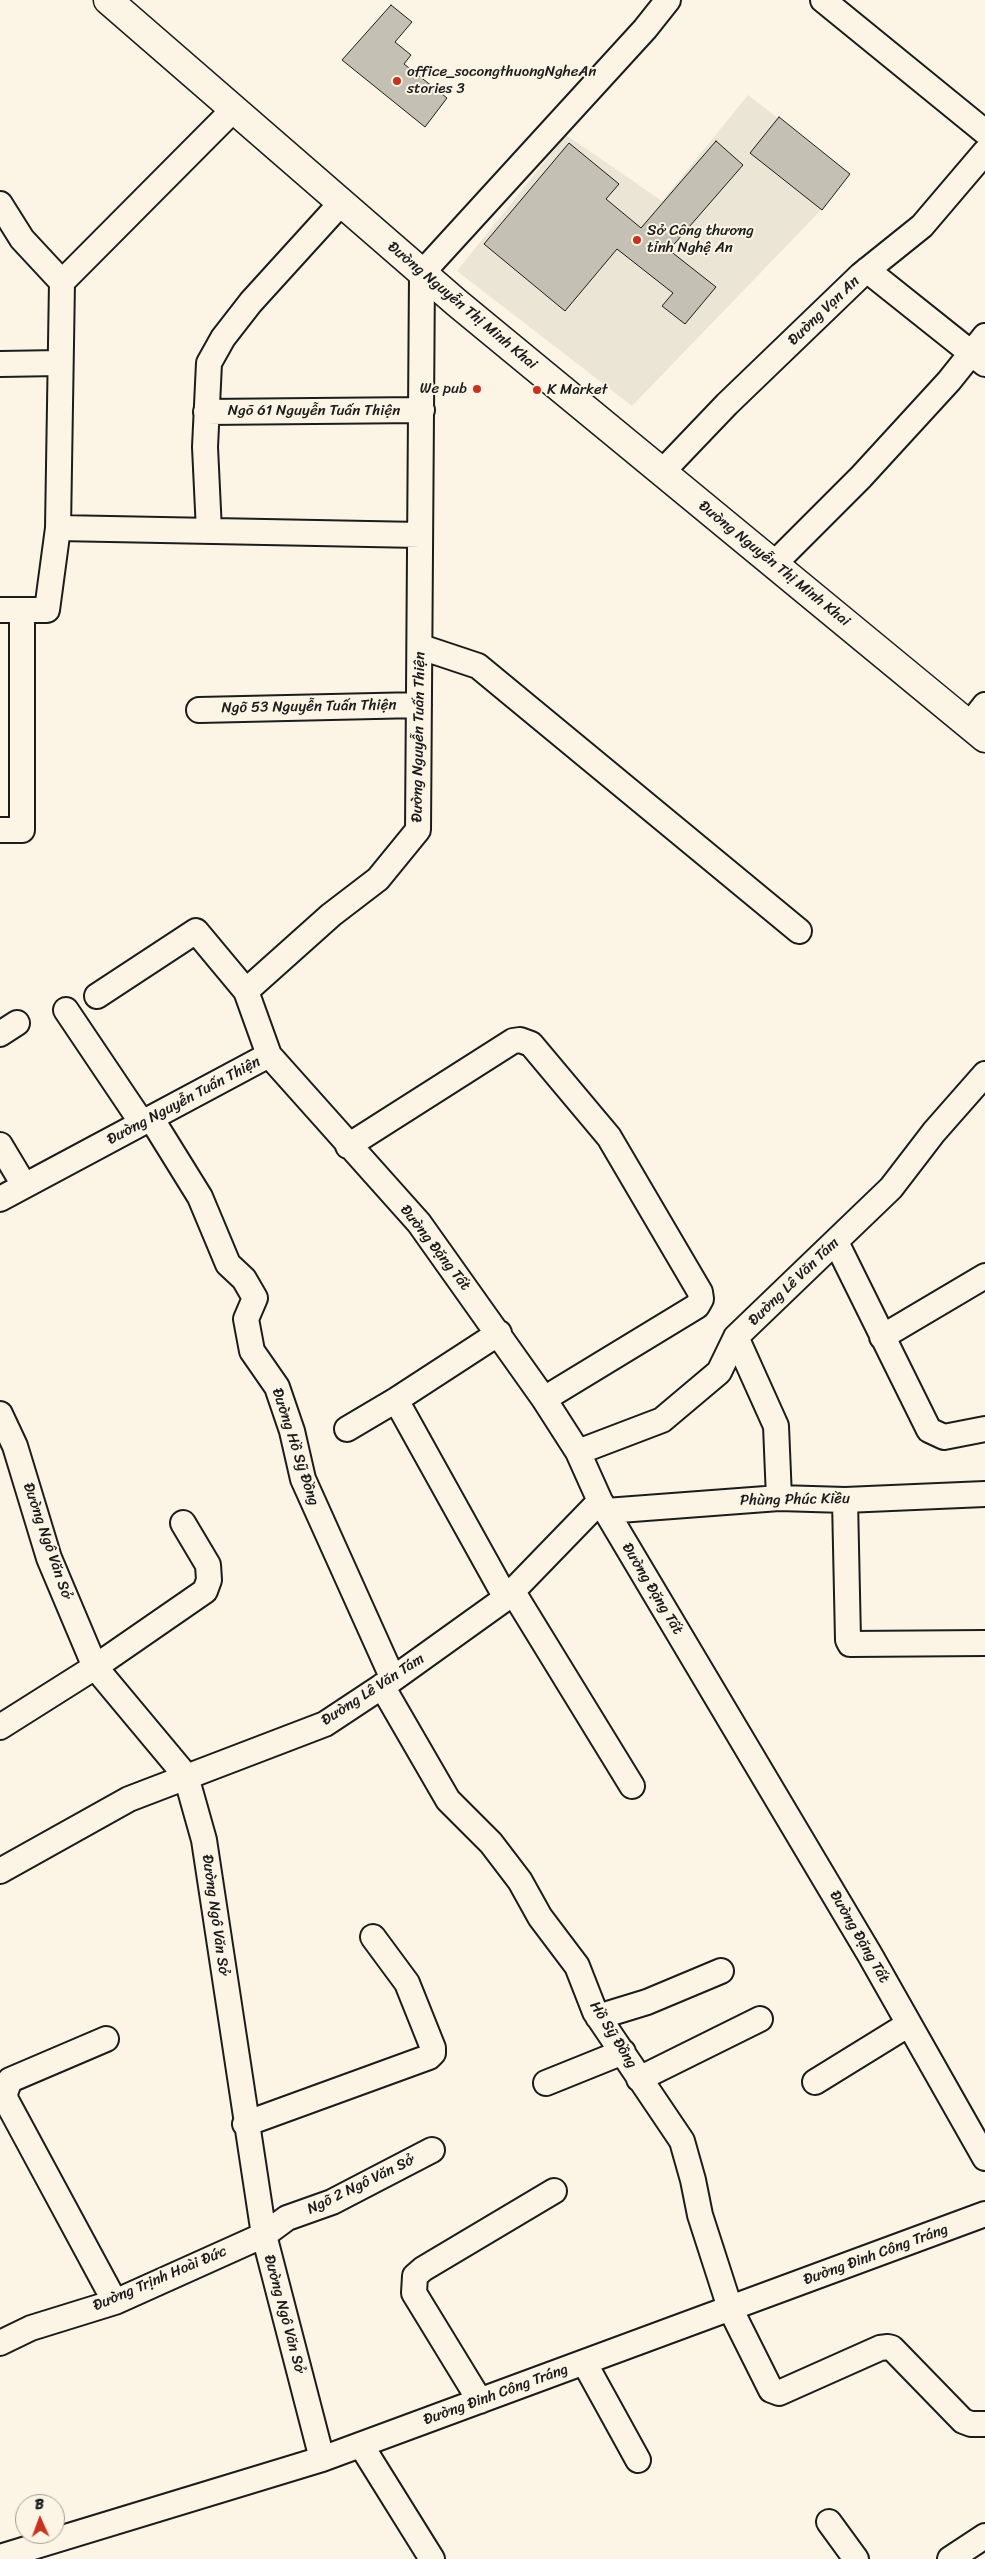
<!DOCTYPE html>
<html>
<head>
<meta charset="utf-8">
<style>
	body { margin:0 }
	#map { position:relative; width:985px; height:2559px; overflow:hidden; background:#fcf5e5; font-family:Sriracha,sans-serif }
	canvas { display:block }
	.north { position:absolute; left:15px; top:2494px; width:50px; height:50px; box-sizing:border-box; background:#fcf5e5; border:1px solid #a29e95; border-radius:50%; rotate:358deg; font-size:14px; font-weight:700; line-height:20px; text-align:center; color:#1c1c1c }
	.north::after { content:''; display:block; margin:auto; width:18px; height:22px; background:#c8321e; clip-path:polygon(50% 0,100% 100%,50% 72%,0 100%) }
</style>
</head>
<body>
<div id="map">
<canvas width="985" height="2559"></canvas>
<div class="north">B</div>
</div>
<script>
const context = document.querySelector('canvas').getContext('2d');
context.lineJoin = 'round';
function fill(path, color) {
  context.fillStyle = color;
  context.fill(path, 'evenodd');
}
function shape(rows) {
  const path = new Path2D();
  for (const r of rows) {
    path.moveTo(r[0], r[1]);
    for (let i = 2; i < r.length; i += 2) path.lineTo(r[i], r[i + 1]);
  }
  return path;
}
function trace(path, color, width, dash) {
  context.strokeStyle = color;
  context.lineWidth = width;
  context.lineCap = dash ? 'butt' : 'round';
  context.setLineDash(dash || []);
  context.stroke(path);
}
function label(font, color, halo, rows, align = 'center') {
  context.font = font + ' Sriracha,sans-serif';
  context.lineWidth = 4;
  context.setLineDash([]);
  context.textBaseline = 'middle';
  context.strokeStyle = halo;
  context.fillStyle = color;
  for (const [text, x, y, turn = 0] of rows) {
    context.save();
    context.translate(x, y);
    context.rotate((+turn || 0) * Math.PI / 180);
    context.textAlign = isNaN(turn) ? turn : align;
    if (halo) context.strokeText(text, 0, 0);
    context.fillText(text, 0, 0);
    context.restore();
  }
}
fill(shape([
	[748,95,850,174,821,210,632,406,457,271,566,135,662,201]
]), '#ebe5d6');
const building = shape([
	[391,5,412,22,395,42,411,55,404,64,447,98,425,127,342,60,391,5],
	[779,117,850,174,822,210,750,153,779,117],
	[716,141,743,165,669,250,716,287,685,324,662,306,673,293,617,249,565,311,484,244,569,143,619,184,606,199,641,228,716,141]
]);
fill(building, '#c4c0b3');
trace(building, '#1c1c1c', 1);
const minor = shape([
	[823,0,985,132],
	[0,204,22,239,62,282],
	[867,270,985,364],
	[0,364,59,363],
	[206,412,422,410],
	[662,472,727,404,861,275,922,226,985,152],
	[58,528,420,535],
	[209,531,205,447,209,363,223,338,251,302,341,203],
	[774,564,861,477,949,381,985,336],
	[0,610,47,610,58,528,62,282,234,109],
	[421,647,478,666,799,931],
	[199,710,419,705],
	[970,724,985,705],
	[0,830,22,830,22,610],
	[97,996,196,931,246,991],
	[66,1010,142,1123],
	[0,1034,17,1023],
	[269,1055,419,1223,544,1399,578,1452,600,1501,870,1955,985,2158],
	[151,1118,200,1197,228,1264,244,1279,255,1298,246,1319,252,1351,277,1387,292,1431,303,1479,393,1679],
	[0,1145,24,1185],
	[348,1146,513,1041,520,1040,531,1044,609,1137,700,1292,701,1299,697,1306,544,1399],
	[0,1199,269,1055,246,991,331,915,378,879,418,830,422,273,645,29,668,0],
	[836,1242,929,1430,944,1437,985,1429],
	[736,1337,776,1426,779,1498],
	[882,1337,985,1276],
	[396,1400,506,1598],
	[0,1414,15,1446,49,1558,95,1667,186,1776,204,1840,264,2235,322,2459],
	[347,1429,396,1400,499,1333],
	[578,1452,662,1420,719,1372,736,1337,891,1188,934,1132,985,1074],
	[845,1500,848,1640,850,1644,985,1643],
	[606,1511,779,1498,845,1500,985,1494],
	[513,1592,632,1786],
	[382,1686,448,1800,491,1843,520,1881,540,1917,577,1966,595,2012,682,2141,693,2180,700,2215,730,2308,771,2390,779,2393,880,2348,888,2347,892,2348,963,2421,971,2424,985,2424],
	[0,1727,95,1667,205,1591,209,1580,208,1565,183,1523],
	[0,1871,129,1799,325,1724,393,1679,506,1598,600,1501],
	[598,2017,647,2002,721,1971],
	[106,2039,10,2080,5,2093,6,2100,115,2302],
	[639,2079,760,2019],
	[815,2082,909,2024],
	[546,2083,623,2052],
	[245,2124,429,2057,433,2053,433,2048,407,1983,373,1937],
	[0,2343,31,2328,115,2302,264,2235,287,2218,332,2202,432,2150],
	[584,2362,638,2460],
	[480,2401,414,2293,415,2276,423,2269,554,2191],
	[361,2445,432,2559],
	[829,2522,856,2559],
	[0,2557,322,2459,985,2214],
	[950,2559,985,2536]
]);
const major = shape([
	[108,0,457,303,985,738]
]);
trace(minor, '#1c1c1c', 28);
trace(major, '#1c1c1c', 31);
trace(minor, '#fcf5e5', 24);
trace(major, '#fcf5e5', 28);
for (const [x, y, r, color] of [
	[397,81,5,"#c8321e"],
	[637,240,5,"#c8321e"],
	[477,389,5,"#c8321e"],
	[537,390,5,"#c8321e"]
]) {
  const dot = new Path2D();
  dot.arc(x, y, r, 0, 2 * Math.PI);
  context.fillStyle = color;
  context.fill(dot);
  trace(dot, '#fcf5e5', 2);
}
label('15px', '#1c1c1c', '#fcf5e5', [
	["office_socongthuongNgheAn",407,72],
	["stories 3",407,89],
	["Sở Công thương",647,231],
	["tỉnh Nghệ An",647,248],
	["We pub",467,389,"right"],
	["K Market",547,390]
], 'left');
label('15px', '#1c1c1c', '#fcf5e5', [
	["Đường Nguyễn Thị Minh Khai",462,306,40],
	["Đường Vạn An",824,311,-44],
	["Ngõ 61 Nguyễn Tuấn Thiện",314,411],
	["Đường Nguyễn Thị Minh Khai",774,564,39],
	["Ngõ 53 Nguyễn Tuấn Thiện",309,707,-1],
	["Đường Nguyễn Tuấn Thiện",419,737,-89],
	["Đường Nguyễn Tuấn Thiện",184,1101,-28],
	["Đường Đặng Tất",435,1248,52],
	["Đường Lê Văn Tám",794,1282,-44],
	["Đường Hồ Sỹ Đồng",295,1447,72],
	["Phùng Phúc Kiều",795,1500,-1],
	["Đường Ngô Văn Sở",47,1541,71],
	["Đường Đặng Tất",652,1589,59],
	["Đường Lê Văn Tám",373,1690,-33],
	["Đường Ngô Văn Sở",215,1915,82],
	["Đường Đặng Tất",859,1937,60],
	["Hồ Sỹ Đồng",613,2035,58],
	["Ngõ 2 Ngô Văn Sở",361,2185,-26],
	["Đường Đinh Công Tráng",876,2255,-20],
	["Đường Trịnh Hoài Đức",160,2279,-23],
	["Đường Ngô Văn Sở",284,2314,75],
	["Đường Đinh Công Tráng",496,2395,-20]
]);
</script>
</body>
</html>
